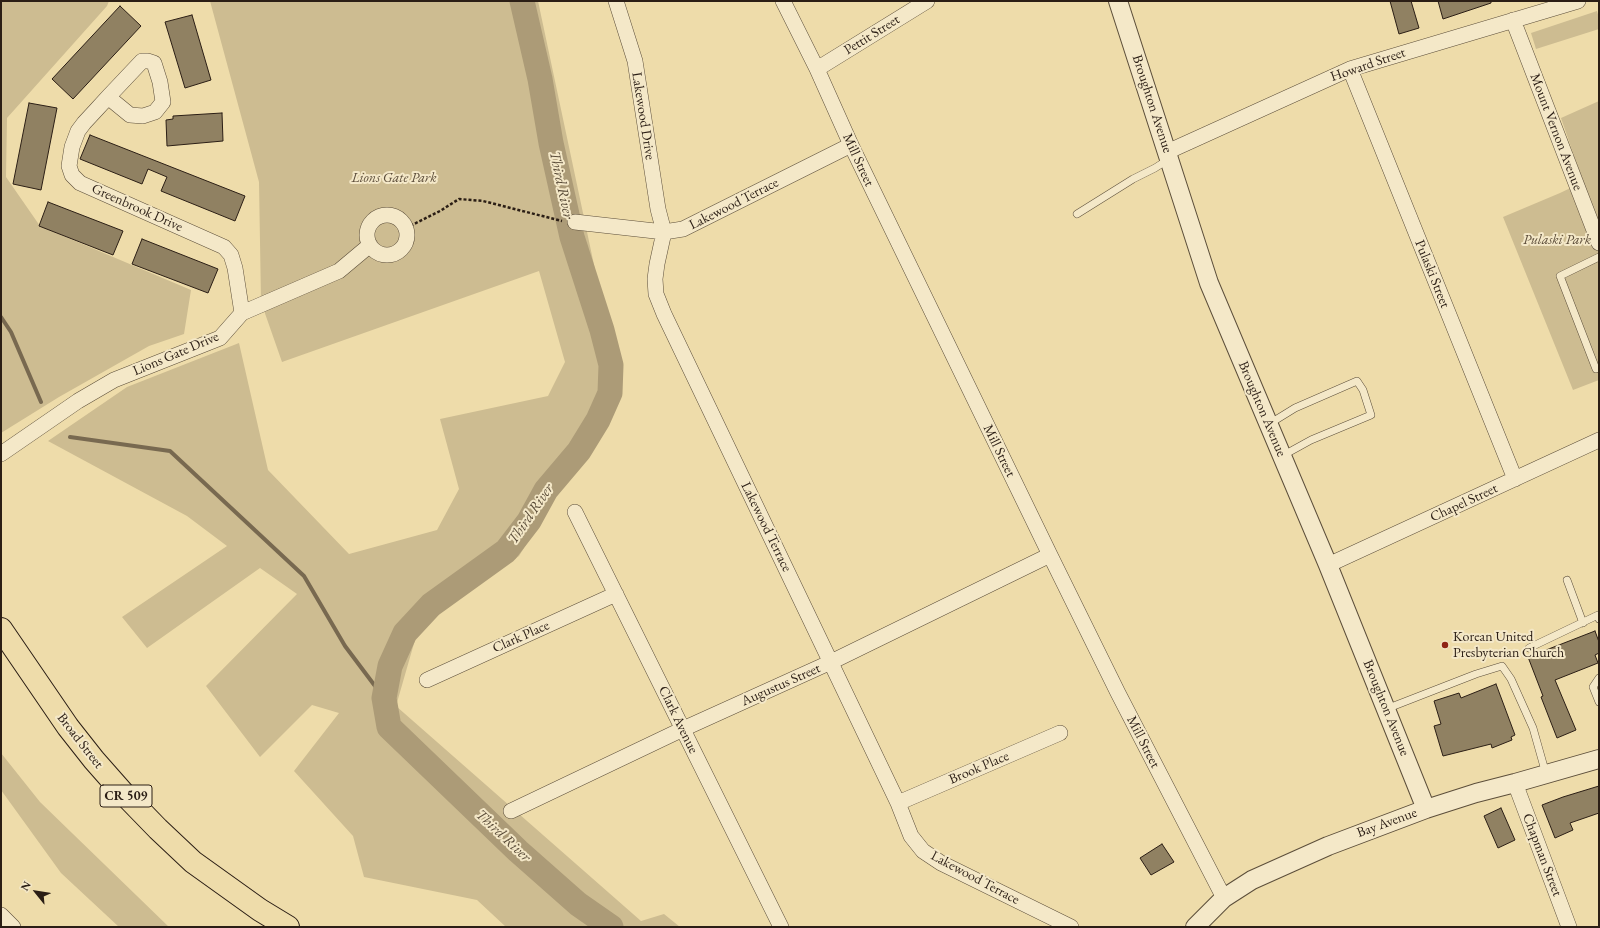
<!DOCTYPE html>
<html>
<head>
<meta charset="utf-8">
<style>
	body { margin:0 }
	#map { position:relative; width:1600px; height:928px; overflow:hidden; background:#eedcaa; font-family:"EB Garamond",serif }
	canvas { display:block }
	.frame { position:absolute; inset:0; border:2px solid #2b1e15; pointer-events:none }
	.north { position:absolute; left:16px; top:872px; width:40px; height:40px; -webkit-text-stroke:3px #f4e8c8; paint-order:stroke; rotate:300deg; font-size:11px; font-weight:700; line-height:16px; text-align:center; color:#2b1e15 }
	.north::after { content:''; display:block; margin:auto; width:14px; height:18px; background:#2b1e15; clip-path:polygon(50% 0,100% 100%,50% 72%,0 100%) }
</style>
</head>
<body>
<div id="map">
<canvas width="1600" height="928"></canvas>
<div class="frame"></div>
<div class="north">N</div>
</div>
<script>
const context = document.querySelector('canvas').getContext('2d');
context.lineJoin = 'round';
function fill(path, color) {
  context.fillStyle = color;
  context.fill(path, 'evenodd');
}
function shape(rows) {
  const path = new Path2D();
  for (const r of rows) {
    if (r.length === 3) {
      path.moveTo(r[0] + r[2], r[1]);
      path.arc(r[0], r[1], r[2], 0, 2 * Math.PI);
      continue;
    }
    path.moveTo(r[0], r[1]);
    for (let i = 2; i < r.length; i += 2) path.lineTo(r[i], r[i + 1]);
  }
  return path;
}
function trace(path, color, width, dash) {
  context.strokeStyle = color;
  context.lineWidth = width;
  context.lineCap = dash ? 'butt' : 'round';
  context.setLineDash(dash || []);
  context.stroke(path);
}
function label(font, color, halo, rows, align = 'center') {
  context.font = font + ' "EB Garamond",serif';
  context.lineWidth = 4;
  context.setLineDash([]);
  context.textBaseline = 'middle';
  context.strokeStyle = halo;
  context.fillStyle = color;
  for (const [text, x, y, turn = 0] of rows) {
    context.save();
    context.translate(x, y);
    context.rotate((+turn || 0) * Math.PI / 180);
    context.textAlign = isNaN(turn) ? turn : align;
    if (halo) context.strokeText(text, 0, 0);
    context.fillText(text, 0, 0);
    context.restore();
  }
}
fill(shape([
	[1,1,109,1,107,6,7,118,6,177,40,226,191,290,184,334,149,346,59,397,1,433],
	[210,1,538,1,621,392,519,556,419,626,396,706,641,921,664,914,680,927,506,927,477,900,364,877,353,836,294,771,339,713,312,705,260,757,206,686,297,594,260,568,147,648,122,617,227,546,187,516,48,441,127,387,239,343,268,470,349,554,437,530,459,489,440,419,548,396,565,362,539,271,282,362,261,302,259,182],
	[1597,11,1599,18,1599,29,1536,49,1531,33],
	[1599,101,1599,380,1573,390,1503,217,1560,193,1583,182,1561,118],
	[1,753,40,802,169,927,119,927,61,873,1,790]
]), '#cdbc91');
trace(shape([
	[1,317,11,332,41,402],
	[70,437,170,451,304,576,345,646,384,698]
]), '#786950', 4);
trace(shape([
	[522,1,540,79,551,143,572,237,602,330,611,365,610,393,598,420,579,451,546,490,529,521,506,551,431,605,405,633,390,666,384,698,389,727,518,851,578,904,611,927]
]), '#ac9b77', 25);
const building = shape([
	[1390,1,1411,1,1419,28,1399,34,1390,1],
	[1438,1,1491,1,1491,3,1443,19,1438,1],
	[120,6,141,26,73,99,52,79,120,6],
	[192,15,211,80,185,88,165,22,192,15],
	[29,103,57,108,41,190,13,184,29,103],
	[222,113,223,141,167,146,166,120,173,119,173,116,222,113],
	[90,135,245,196,235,221,161,191,167,177,148,169,142,184,80,159,90,135],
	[48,202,123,231,113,255,39,226,48,202],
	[142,239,218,269,208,293,132,264,142,239],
	[1595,631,1599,642,1599,653,1595,655,1598,663,1555,680,1576,730,1557,738,1541,697,1543,696,1528,657,1595,631],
	[1496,684,1515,735,1511,737,1512,740,1492,748,1491,744,1443,756,1434,726,1441,724,1434,701,1459,693,1461,698,1496,684],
	[1599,786,1599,813,1570,823,1573,830,1555,838,1542,805,1563,797,1599,786],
	[1501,808,1515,840,1498,848,1484,816,1501,808],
	[1162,844,1174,862,1151,875,1140,858,1162,844]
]);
fill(building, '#908162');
trace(building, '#2b1e15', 1);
const service = shape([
	[1077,214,1133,179,1155,168,1169,159],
	[1599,257,1560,276,1596,369,1599,368],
	[1269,424,1295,408,1357,381,1363,390,1371,415,1311,440,1282,456],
	[1567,580,1583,623],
	[1529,648,1598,615,1599,619],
	[1599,678,1593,687,1599,702],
	[1386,709,1476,674,1502,666,1511,679,1533,728,1546,774]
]);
const minor = shape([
	[783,1,817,69,851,145,1050,555,1118,693,1224,898],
	[1513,20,1599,243],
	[817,69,927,1],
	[1350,69,1515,479],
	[108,97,130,115,143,116,155,112,163,102,160,82,154,63,148,61,142,61,108,97,97,109,84,123,78,131,72,147,69,166,72,175,80,183,224,247,231,255,235,268,242,313],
	[851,145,683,229,664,232,657,264,655,279,656,294,664,314,898,803,911,836,923,851,941,863,1071,927],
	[1167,152,1350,69,1578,1],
	[387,235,20],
	[575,222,664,232,658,209,635,61,616,1],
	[1,454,78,401,114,380,220,338,242,313,339,271,370,245],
	[575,512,781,927],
	[1328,565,1599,440],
	[427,680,616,594],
	[1515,783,1569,927],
	[898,803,1060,733],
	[511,811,683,729,831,662,1050,555],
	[1,915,13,927]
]);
const tertiary = shape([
	[1118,1,1209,283,1328,565,1426,809],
	[1195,927,1224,898,1252,880,1328,846,1426,809,1476,793,1515,783,1599,759]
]);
const primary = shape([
	[1,629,68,727,94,760,124,794,158,829,193,862,260,910,288,927]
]);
trace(service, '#5c4e3a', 8);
trace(minor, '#5c4e3a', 16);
trace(tertiary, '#5c4e3a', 20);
trace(primary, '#2b1e15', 24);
trace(shape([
	[406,228,440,211,459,199,483,201,562,221]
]), '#2b1e15', 2.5, [3, 2]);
trace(service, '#f4e8c8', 7);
trace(minor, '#f4e8c8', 15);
trace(tertiary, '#f4e8c8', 18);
trace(primary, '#eedcaa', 22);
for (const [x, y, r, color] of [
	[1445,645,4,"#8f2418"]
]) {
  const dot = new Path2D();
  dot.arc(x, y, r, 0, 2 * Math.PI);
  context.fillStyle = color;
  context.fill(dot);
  trace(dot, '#f4e8c8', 1.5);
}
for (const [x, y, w] of [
	[126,796,52]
]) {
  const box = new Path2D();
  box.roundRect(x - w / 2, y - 11, w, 22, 3);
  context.fillStyle = '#f4e8c8';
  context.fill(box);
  trace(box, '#2b1e15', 1);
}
label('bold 13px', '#2b1e15', null, [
	["CR 509",126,796]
]);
label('14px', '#2b1e15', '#f4e8c8', [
	["Pettit Street",872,35,-32],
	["Howard Street",1368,65,-19],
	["Broughton Avenue",1152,104,72],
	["Lakewood Drive",643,116,81],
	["Mount Vernon Avenue",1556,132,69],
	["Mill Street",858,160,65],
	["Lakewood Terrace",734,204,-27],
	["Greenbrook Drive",137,208,24],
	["Pulaski Street",1432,274,68],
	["Lions Gate Drive",176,354,-23],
	["Broughton Avenue",1262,409,67],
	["Mill Street",999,451,64],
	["Chapel Street",1464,503,-25],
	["Lakewood Terrace",766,527,64],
	["Clark Place",521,637,-24],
	["Augustus Street",781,685,-24],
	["Broughton Avenue",1386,708,68],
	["Clark Avenue",678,720,64],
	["Broad Street",80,741,52],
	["Mill Street",1143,742,63],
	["Brook Place",979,768,-23],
	["Bay Avenue",1387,823,-20],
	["Chapman Street",1542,855,69],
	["Lakewood Terrace",975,878,28]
]);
label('italic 14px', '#5c4d3a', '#f4e8c8', [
	["Lions Gate Park",394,178],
	["Pulaski Park",1557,240]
]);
label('14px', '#2b1e15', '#f4e8c8', [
	["Korean United",1453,637],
	["Presbyterian Church",1453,653]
], 'left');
label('italic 15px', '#584a37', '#f4e8c8', [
	["Third River",561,185,78],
	["Third River",531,514,-56],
	["Third River",503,836,43]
]);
</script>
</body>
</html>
